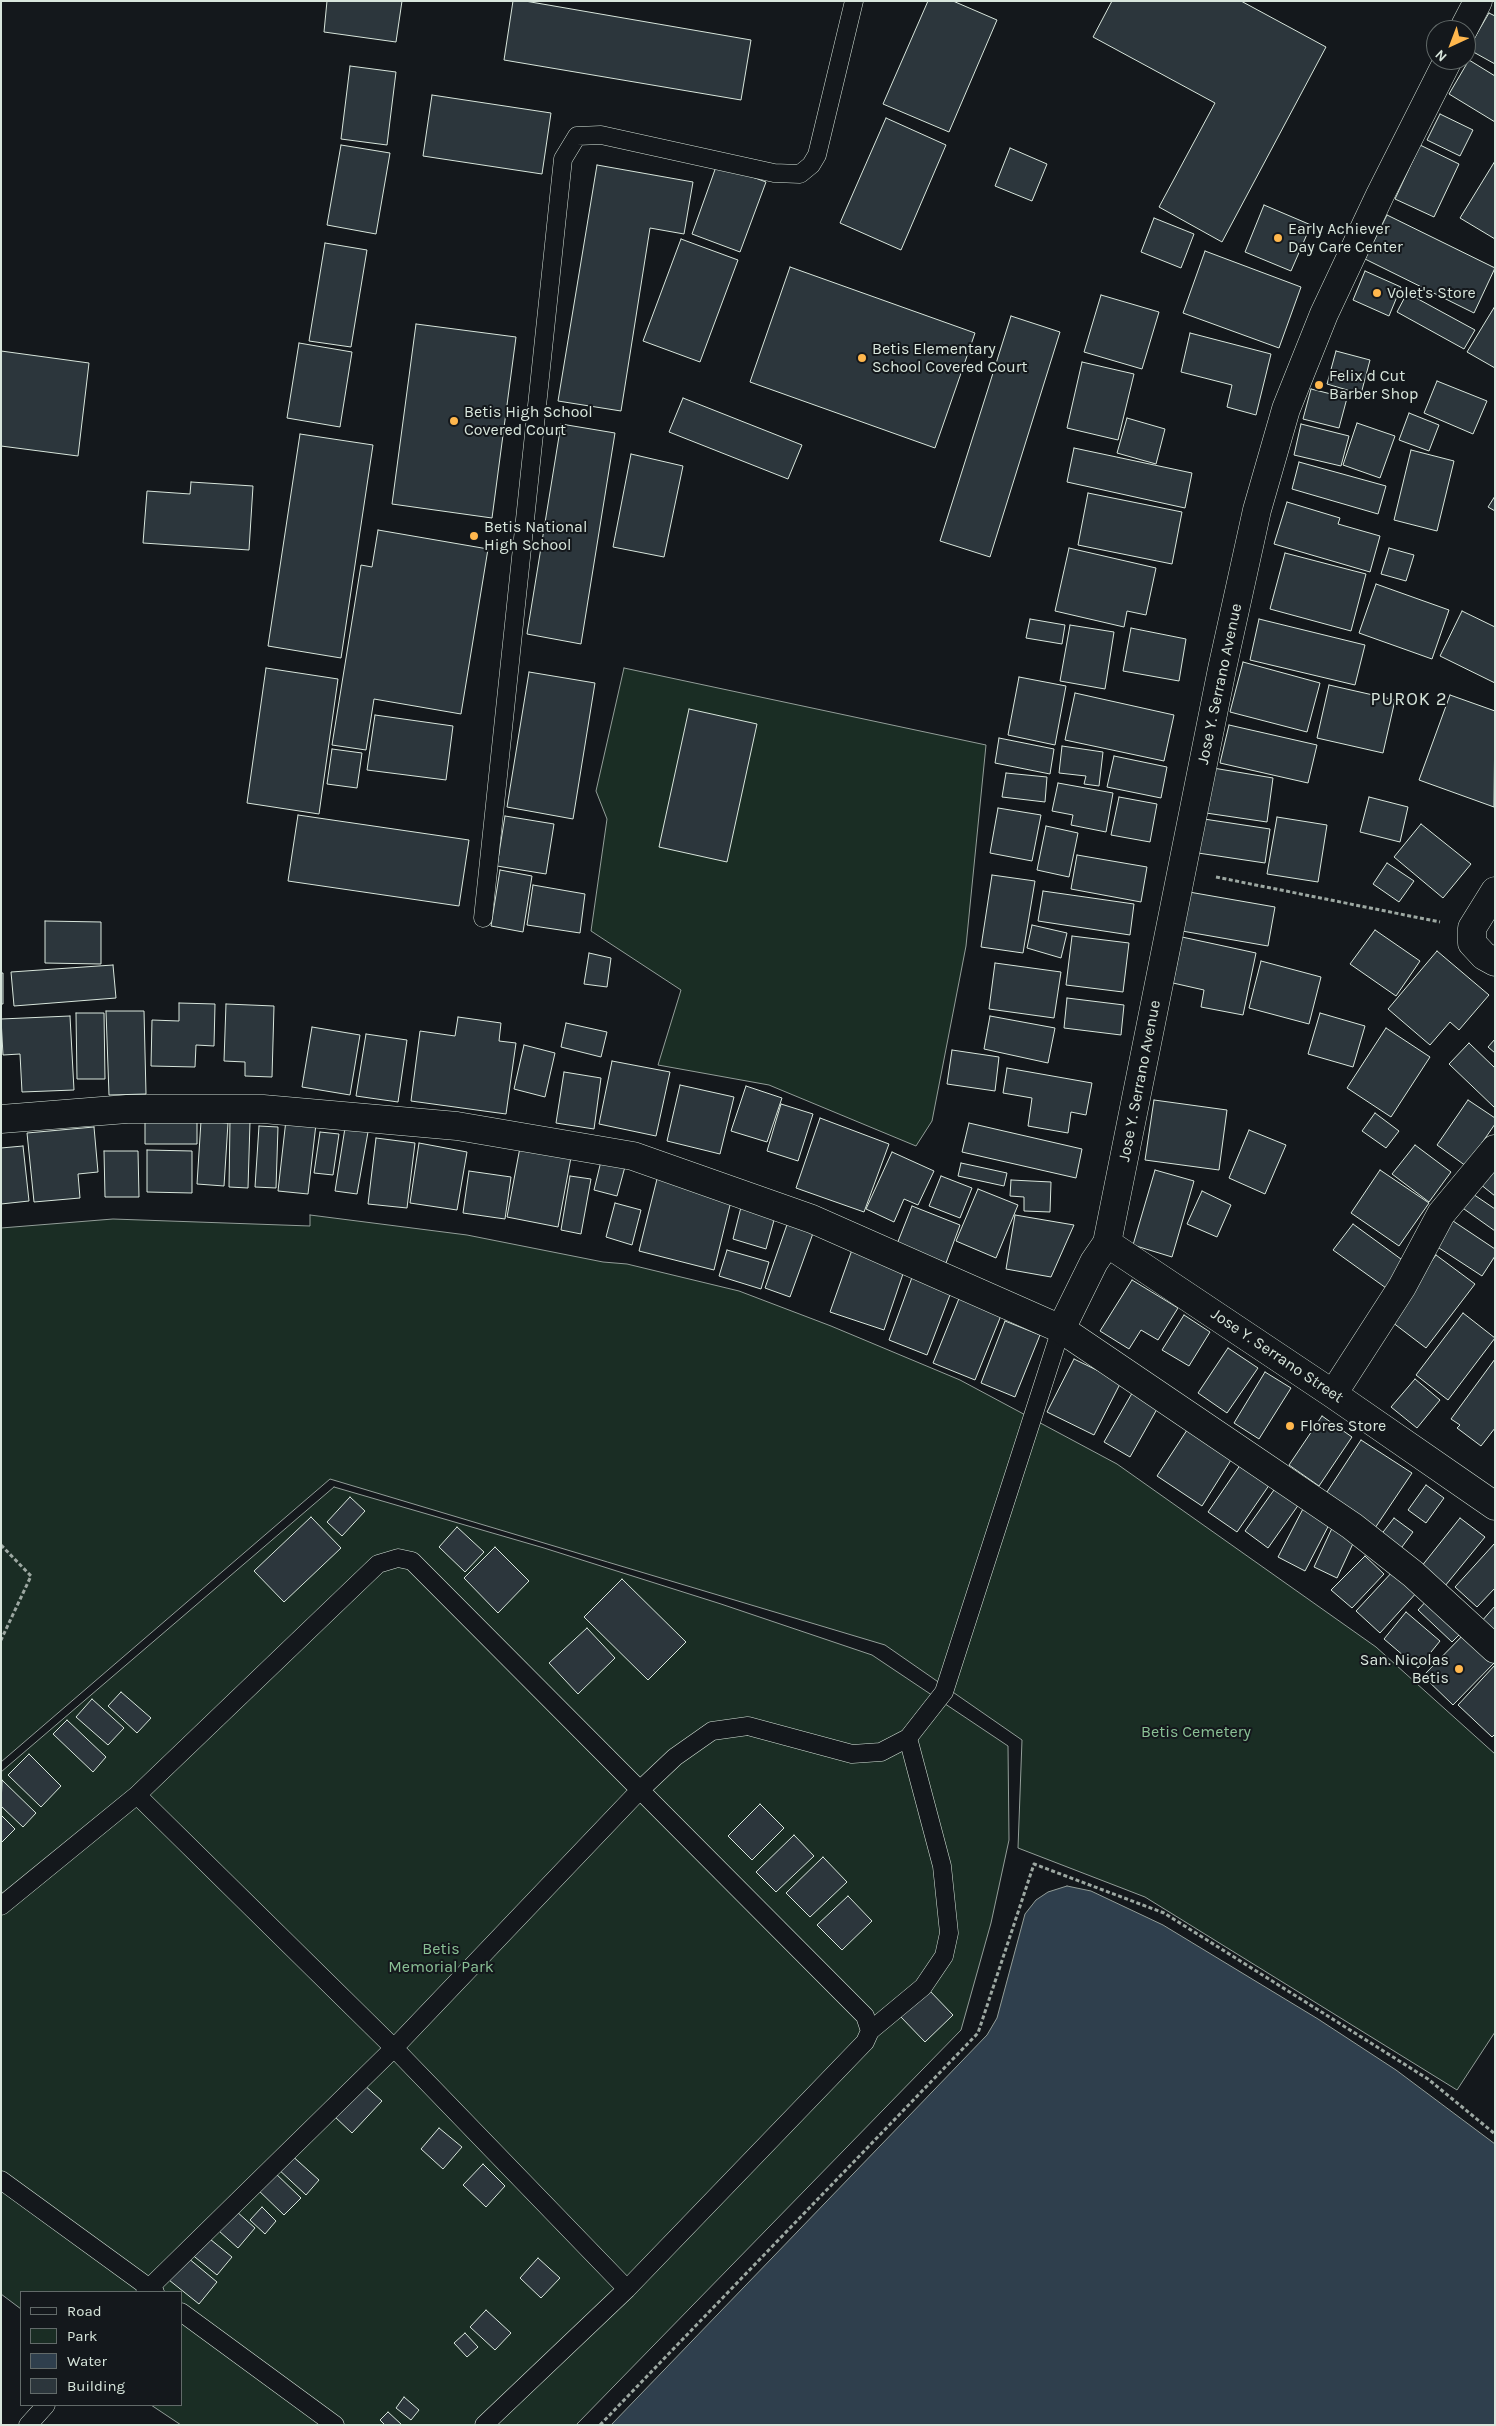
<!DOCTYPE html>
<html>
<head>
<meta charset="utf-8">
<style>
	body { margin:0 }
	#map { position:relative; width:1496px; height:2426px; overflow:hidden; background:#14181c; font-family:Karla,sans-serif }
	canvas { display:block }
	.frame { position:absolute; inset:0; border:2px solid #d8e6dc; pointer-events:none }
	.legend { position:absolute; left:20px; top:2291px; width:162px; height:115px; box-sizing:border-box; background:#14181c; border:1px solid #626a69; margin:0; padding:6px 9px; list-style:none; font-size:15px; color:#d8e6dc }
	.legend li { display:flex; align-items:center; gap:10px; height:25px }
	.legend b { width:25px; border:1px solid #626a69 }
	.north { position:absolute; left:1426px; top:20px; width:50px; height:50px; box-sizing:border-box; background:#14181c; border:1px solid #626a69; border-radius:50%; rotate:223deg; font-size:14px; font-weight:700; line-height:20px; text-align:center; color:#d8e6dc }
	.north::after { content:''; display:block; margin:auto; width:18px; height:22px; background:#ffb74d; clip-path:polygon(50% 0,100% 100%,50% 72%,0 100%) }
</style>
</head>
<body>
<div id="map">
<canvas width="1496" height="2426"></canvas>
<div class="frame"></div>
<ul class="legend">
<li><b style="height:6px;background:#14181c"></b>Road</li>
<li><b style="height:14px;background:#1a2d24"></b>Park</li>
<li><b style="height:14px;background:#2f3f4d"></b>Water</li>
<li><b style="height:14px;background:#2c363c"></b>Building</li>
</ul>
<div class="north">N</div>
</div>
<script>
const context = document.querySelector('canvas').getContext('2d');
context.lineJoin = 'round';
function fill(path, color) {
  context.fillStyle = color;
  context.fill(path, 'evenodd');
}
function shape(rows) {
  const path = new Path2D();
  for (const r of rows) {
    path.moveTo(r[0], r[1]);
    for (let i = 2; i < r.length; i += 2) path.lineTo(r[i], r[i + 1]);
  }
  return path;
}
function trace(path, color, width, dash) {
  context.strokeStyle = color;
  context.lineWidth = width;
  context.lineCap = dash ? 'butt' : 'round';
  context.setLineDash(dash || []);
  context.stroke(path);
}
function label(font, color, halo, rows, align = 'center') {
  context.font = font + ' Karla,sans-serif';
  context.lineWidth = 4;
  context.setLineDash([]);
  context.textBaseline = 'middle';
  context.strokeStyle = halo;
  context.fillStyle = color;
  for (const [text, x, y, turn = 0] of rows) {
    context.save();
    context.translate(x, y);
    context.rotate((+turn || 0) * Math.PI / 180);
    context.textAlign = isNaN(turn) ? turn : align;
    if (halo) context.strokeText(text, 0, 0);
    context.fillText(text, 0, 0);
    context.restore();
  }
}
const green = shape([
	[624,668,986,745,966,946,932,1121,916,1146,769,1085,658,1065,681,990,591,931,607,819,596,791,624,668],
	[310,1215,467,1235,603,1262,627,1264,739,1291,831,1326,960,1380,1117,1464,1376,1647,1495,1754,1495,2032,1457,2090,1145,1897,1018,1848,1022,1740,885,1645,330,1479,1,1762,1,1228,113,1219,310,1226,310,1215],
	[334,1487,544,1548,721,1604,872,1655,1008,1746,1009,1840,991,1923,961,2030,576,2425,181,2425,151,2405,181,2405,181,2292,21,2292,21,2309,1,2294,1,1772,334,1487]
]);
fill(green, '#1a2d24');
trace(green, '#939e99', 1);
const water = shape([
	[1067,1886,1091,1891,1163,1925,1318,2019,1396,2070,1495,2144,1495,2425,611,2425,987,2035,997,2018,1025,1914,1036,1900,1048,1892,1067,1886]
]);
fill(water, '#2f3f4d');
trace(water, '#939e99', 1);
const building = shape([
	[327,1,402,1,396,42,324,32,327,1],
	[513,1,525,1,751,40,741,100,504,60,513,1],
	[928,1,953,1,997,20,949,132,883,104,928,1],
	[1112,1,1241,1,1326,47,1222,242,1159,207,1215,103,1093,37,1112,1],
	[1489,13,1495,16,1495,64,1468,49,1489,13],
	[1469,60,1495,76,1495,122,1449,94,1469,60],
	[350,66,396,72,387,145,341,139,350,66],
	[432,95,551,113,542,174,423,156,432,95],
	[1440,114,1473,130,1460,156,1427,140,1440,114],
	[886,118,946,145,901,250,840,223,886,118],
	[341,145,390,153,376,234,327,225,341,145],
	[1420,145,1459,164,1434,217,1395,199,1420,145],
	[1010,148,1047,164,1032,201,995,186,1010,148],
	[1495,161,1495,239,1460,218,1495,161],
	[717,164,766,182,740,252,692,234,717,164],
	[597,165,693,182,684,234,650,228,621,411,558,401,597,165],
	[1264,205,1311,225,1291,271,1245,252,1264,205],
	[1387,215,1495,268,1474,313,1365,259,1387,215],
	[1154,218,1194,234,1181,268,1141,252,1154,218],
	[681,239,738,260,700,362,643,341,681,239],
	[325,243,367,250,351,347,309,341,325,243],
	[1205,251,1301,287,1279,348,1183,313,1205,251],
	[790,267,975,333,935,448,750,382,790,267],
	[1365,271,1401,287,1389,316,1353,300,1365,271],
	[1407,293,1475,330,1464,349,1397,312,1407,293],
	[1101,295,1159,312,1142,369,1084,352,1101,295],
	[1495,306,1495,368,1467,352,1495,306],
	[1011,316,1060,332,990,557,940,541,1011,316],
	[416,324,516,337,492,518,392,504,416,324],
	[1190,333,1271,354,1256,415,1227,407,1232,385,1181,372,1190,333],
	[299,343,352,352,340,427,287,418,299,343],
	[1,351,89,363,78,456,1,446,1,351],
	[1336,351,1370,360,1361,394,1327,384,1336,351],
	[1082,362,1134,374,1118,440,1067,428,1082,362],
	[1437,381,1487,401,1473,434,1424,413,1437,381],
	[1311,389,1347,398,1339,428,1303,419,1311,389],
	[683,398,802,445,788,479,669,432,683,398],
	[1409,413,1439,425,1429,451,1399,440,1409,413],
	[1127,418,1165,429,1156,464,1117,453,1127,418],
	[1357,423,1395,436,1380,478,1343,465,1357,423],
	[561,424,615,433,581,644,527,634,561,424],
	[1301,424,1349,436,1341,466,1294,455,1301,424],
	[300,434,373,445,341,658,268,646,300,434],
	[1074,448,1192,473,1185,508,1067,482,1074,448],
	[1411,450,1454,461,1437,531,1394,520,1411,450],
	[631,454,683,466,664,557,613,547,631,454],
	[1299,462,1386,486,1378,514,1292,489,1299,462],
	[191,482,253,486,249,550,143,543,147,491,190,494,191,482],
	[1088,493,1182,512,1172,564,1078,545,1088,493],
	[1495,496,1495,511,1488,507,1495,496],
	[1287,502,1340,518,1338,524,1380,536,1370,572,1274,544,1287,502],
	[378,530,488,549,461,714,374,699,366,750,332,745,361,565,372,567,378,530],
	[1069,548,1156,568,1146,615,1127,611,1124,627,1055,611,1069,548],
	[1389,548,1414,555,1406,581,1381,574,1389,548],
	[1285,553,1366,574,1351,631,1270,609,1285,553],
	[1376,584,1449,610,1432,659,1359,633,1376,584],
	[1462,611,1495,627,1495,683,1440,656,1462,611],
	[1030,619,1065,625,1062,644,1026,638,1030,619],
	[1259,619,1365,645,1355,685,1250,660,1259,619],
	[1070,625,1114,632,1105,689,1060,681,1070,625],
	[1131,628,1186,639,1179,681,1123,671,1131,628],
	[1243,662,1320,683,1307,732,1230,712,1243,662],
	[266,668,338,679,319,814,247,803,266,668],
	[529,672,595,683,573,819,507,807,529,672],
	[1019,677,1066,686,1055,745,1008,735,1019,677],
	[1329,685,1395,700,1383,753,1317,738,1329,685],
	[1075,693,1174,715,1164,761,1065,740,1075,693],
	[1450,695,1495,711,1494,807,1419,780,1450,695],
	[689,709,757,724,727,862,659,847,689,709],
	[375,715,453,726,446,780,367,770,375,715],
	[1229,725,1317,745,1308,783,1220,763,1229,725],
	[999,738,1054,749,1050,774,995,763,999,738],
	[1062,746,1103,752,1099,786,1084,784,1086,776,1059,773,1062,746],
	[332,749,362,753,357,788,327,784,332,749],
	[1114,756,1167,767,1161,798,1107,787,1114,756],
	[1213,768,1273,778,1267,822,1206,813,1213,768],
	[1006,773,1047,777,1045,802,1002,797,1006,773],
	[1058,783,1113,793,1106,832,1071,825,1073,815,1052,811,1058,783],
	[1119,797,1157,804,1150,842,1111,835,1119,797],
	[1369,797,1408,807,1400,842,1360,832,1369,797],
	[998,808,1041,815,1032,861,990,853,998,808],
	[298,815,469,840,459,906,288,881,298,815],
	[505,816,554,824,546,874,497,866,505,816],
	[1277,817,1327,825,1318,882,1267,874,1277,817],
	[1204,819,1270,829,1265,863,1198,853,1204,819],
	[1421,824,1471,864,1443,898,1394,857,1421,824],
	[1046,826,1078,833,1069,877,1037,870,1046,826],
	[1077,855,1147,867,1141,902,1071,889,1077,855],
	[1387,863,1414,881,1399,902,1373,884,1387,863],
	[500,870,532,876,523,932,491,926,500,870],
	[992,875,1035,881,1023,953,981,947,992,875],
	[533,885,585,894,580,933,527,925,533,885],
	[1043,891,1134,904,1130,935,1038,921,1043,891],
	[1189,892,1275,907,1268,946,1182,931,1189,892],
	[45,921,101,922,101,964,45,963,45,921],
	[1032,925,1067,933,1061,958,1027,948,1032,925],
	[1375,930,1420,961,1396,996,1350,964,1375,930],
	[1072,936,1129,943,1123,992,1066,985,1072,936],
	[1182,937,1256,953,1243,1015,1201,1007,1204,990,1173,983,1182,937],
	[1437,951,1489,995,1459,1030,1450,1022,1430,1045,1388,1009,1437,951],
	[589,953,611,958,607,987,584,984,589,953],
	[1261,961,1321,977,1309,1024,1249,1008,1261,961],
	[995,963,1061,972,1054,1018,989,1009,995,963],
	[113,965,116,998,14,1006,11,972,113,965],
	[1,973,3,973,3,1004,1,1004,1,973],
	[1067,998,1124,1005,1121,1035,1064,1028,1067,998],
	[179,1003,215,1004,214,1046,196,1045,195,1067,151,1066,152,1020,179,1021,179,1003],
	[226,1004,274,1006,272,1077,245,1076,245,1062,224,1061,226,1004],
	[106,1011,144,1011,146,1094,109,1095,106,1011],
	[76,1013,104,1013,105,1079,77,1079,76,1013],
	[1320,1013,1365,1026,1353,1067,1308,1054,1320,1013],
	[70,1016,74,1090,22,1092,20,1054,3,1055,1,1019,70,1016],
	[990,1016,1055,1028,1048,1063,984,1049,990,1016],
	[458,1017,501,1023,499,1041,516,1043,506,1114,411,1101,420,1031,455,1036,458,1017],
	[566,1023,607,1032,601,1057,561,1047,566,1023],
	[312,1027,360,1035,350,1095,302,1087,312,1027],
	[1386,1028,1430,1057,1391,1117,1347,1088,1386,1028],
	[366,1034,407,1040,398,1102,356,1096,366,1034],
	[1495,1039,1495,1053,1488,1047,1495,1039],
	[1469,1043,1495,1068,1495,1108,1449,1064,1469,1043],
	[524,1045,555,1053,545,1097,514,1089,524,1045],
	[952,1050,999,1057,995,1091,947,1084,952,1050],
	[612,1061,670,1072,656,1136,599,1124,612,1061],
	[1007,1068,1092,1083,1086,1115,1071,1112,1068,1133,1028,1126,1032,1098,1003,1093,1007,1068],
	[564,1072,601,1078,594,1129,556,1123,564,1072],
	[680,1085,734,1097,720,1154,667,1141,680,1085],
	[746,1086,782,1098,767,1142,731,1131,746,1086],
	[1154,1100,1227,1110,1219,1170,1145,1160,1154,1100],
	[1468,1100,1495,1118,1495,1124,1466,1166,1437,1145,1468,1100],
	[781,1104,813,1114,798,1161,767,1151,781,1104],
	[145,1113,197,1113,197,1144,145,1144,145,1113],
	[1375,1113,1399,1131,1386,1148,1362,1131,1375,1113],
	[820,1118,889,1144,864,1212,796,1188,820,1118],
	[286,1120,316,1124,308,1194,278,1191,286,1120],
	[201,1121,228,1123,224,1186,197,1184,201,1121],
	[230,1121,250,1122,248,1188,229,1187,230,1121],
	[969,1123,1082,1149,1076,1178,962,1152,969,1123],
	[259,1126,278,1127,276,1188,255,1187,259,1126],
	[94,1127,98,1172,78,1174,80,1198,34,1202,27,1133,94,1127],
	[345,1128,368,1132,357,1194,335,1191,345,1128],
	[1249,1130,1286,1145,1265,1194,1229,1178,1249,1130],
	[320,1132,339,1134,333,1175,314,1173,320,1132],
	[376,1138,415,1143,407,1208,368,1204,376,1138],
	[521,1142,572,1152,558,1227,507,1217,521,1142],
	[419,1143,467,1152,457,1210,410,1203,419,1143],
	[1415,1145,1451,1172,1429,1202,1392,1174,1415,1145],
	[23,1146,29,1201,1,1204,1,1148,23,1146],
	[147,1150,192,1151,192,1193,147,1192,147,1150],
	[104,1151,138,1151,139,1197,105,1197,104,1151],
	[892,1152,934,1171,918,1205,904,1199,894,1222,866,1209,892,1152],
	[602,1157,626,1163,617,1196,594,1190,602,1157],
	[1495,1157,1495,1196,1475,1180,1495,1157],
	[961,1163,1007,1173,1004,1186,958,1176,961,1163],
	[1155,1170,1194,1181,1172,1257,1133,1245,1155,1170],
	[1380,1170,1429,1203,1399,1246,1351,1213,1380,1170],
	[469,1171,511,1177,505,1219,463,1213,469,1171],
	[570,1176,591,1179,581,1234,561,1230,570,1176],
	[941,1176,972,1188,960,1218,929,1206,941,1176],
	[657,1179,732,1197,714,1270,639,1251,657,1179],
	[1011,1180,1051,1182,1050,1212,1024,1211,1024,1197,1010,1196,1011,1180],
	[978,1189,1018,1205,996,1258,956,1241,978,1189],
	[1467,1190,1495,1209,1495,1231,1457,1204,1467,1190],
	[1202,1191,1231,1205,1217,1237,1187,1224,1202,1191],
	[615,1203,641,1210,632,1245,606,1237,615,1203],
	[742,1203,776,1213,766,1249,733,1239,742,1203],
	[912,1206,960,1225,946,1263,897,1244,912,1206],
	[1015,1215,1074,1225,1051,1277,1006,1269,1015,1215],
	[790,1216,816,1225,790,1297,765,1288,790,1216],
	[1450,1219,1495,1249,1495,1256,1482,1276,1433,1244,1450,1219],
	[1353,1224,1405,1262,1386,1288,1333,1250,1353,1224],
	[853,1247,906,1265,884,1330,830,1312,853,1247],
	[727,1250,769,1262,761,1289,719,1276,727,1250],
	[1436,1255,1475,1284,1426,1348,1388,1319,1436,1255],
	[914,1272,953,1287,927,1355,889,1340,914,1272],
	[1132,1280,1178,1308,1158,1340,1141,1330,1129,1349,1100,1331,1132,1280],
	[960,1296,1002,1313,975,1380,933,1363,960,1296],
	[1463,1313,1495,1338,1448,1400,1416,1375,1463,1313],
	[1184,1315,1210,1332,1189,1366,1162,1350,1184,1315],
	[1005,1321,1040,1335,1015,1397,981,1383,1005,1321],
	[1228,1348,1258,1368,1227,1413,1198,1393,1228,1348],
	[1074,1359,1121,1382,1094,1435,1047,1412,1074,1359],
	[1495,1359,1495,1428,1481,1446,1457,1428,1460,1425,1451,1419,1495,1359],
	[1265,1372,1291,1388,1259,1439,1234,1423,1265,1372],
	[1415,1379,1440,1400,1417,1428,1391,1407,1415,1379],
	[1135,1388,1161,1402,1130,1457,1104,1442,1135,1388],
	[1322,1416,1352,1437,1319,1486,1289,1465,1322,1416],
	[1191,1424,1236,1452,1202,1506,1157,1476,1191,1424],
	[1361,1440,1412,1473,1375,1528,1325,1495,1361,1440],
	[1245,1458,1274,1478,1237,1532,1208,1512,1245,1458],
	[1281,1480,1304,1497,1268,1548,1245,1531,1281,1480],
	[1426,1485,1444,1498,1426,1523,1408,1510,1426,1485],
	[350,1497,365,1511,342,1536,327,1522,350,1497],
	[1305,1505,1332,1519,1305,1571,1278,1557,1305,1505],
	[311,1517,341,1548,284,1602,254,1571,311,1517],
	[1394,1518,1413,1532,1399,1551,1380,1536,1394,1518],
	[1460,1518,1485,1537,1445,1586,1421,1567,1460,1518],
	[1333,1526,1356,1537,1337,1578,1314,1567,1333,1526],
	[457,1527,484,1552,465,1572,439,1547,457,1527],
	[1495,1543,1495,1588,1477,1607,1455,1587,1495,1543],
	[495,1547,529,1581,498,1613,464,1578,495,1547],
	[1365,1556,1384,1574,1352,1608,1331,1590,1365,1556],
	[1394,1570,1418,1591,1380,1633,1356,1611,1394,1570],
	[622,1579,686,1642,648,1680,584,1617,622,1579],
	[1431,1596,1465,1629,1452,1642,1418,1610,1431,1596],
	[1495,1606,1495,1633,1481,1622,1495,1606],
	[1406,1612,1440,1641,1418,1668,1384,1639,1406,1612],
	[587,1628,615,1658,578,1694,549,1663,587,1628],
	[1469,1629,1495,1662,1453,1705,1423,1676,1469,1629],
	[1495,1665,1495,1734,1492,1737,1458,1705,1495,1665],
	[121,1692,151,1718,137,1733,108,1706,121,1692],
	[92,1699,124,1728,108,1745,76,1717,92,1699],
	[67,1720,106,1757,93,1772,53,1734,67,1720],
	[29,1754,61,1786,41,1807,8,1775,29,1754],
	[2,1780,36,1813,23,1827,1,1806,2,1780],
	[760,1804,784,1828,752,1860,728,1836,760,1804],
	[1,1815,15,1829,1,1843,1,1815],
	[794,1835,814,1856,776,1892,756,1872,794,1835],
	[823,1857,847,1882,810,1917,786,1893,823,1857],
	[848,1896,872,1921,842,1950,817,1925,848,1896],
	[928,1989,953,2015,925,2042,900,2016,928,1989],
	[363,2084,382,2101,352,2133,334,2116,363,2084],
	[439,2128,462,2147,443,2169,421,2149,439,2128],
	[289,2153,319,2180,306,2195,276,2167,289,2153],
	[483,2164,505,2186,486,2207,463,2185,483,2164],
	[272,2170,301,2198,284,2215,255,2187,272,2170],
	[262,2207,276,2221,265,2234,250,2220,262,2207],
	[236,2211,255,2228,238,2248,219,2231,236,2211],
	[205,2235,232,2257,217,2275,190,2253,205,2235],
	[188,2258,217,2282,199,2304,169,2280,188,2258],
	[538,2258,560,2278,541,2298,520,2278,538,2258],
	[486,2310,511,2333,495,2350,470,2327,486,2310],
	[465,2333,478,2347,467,2357,454,2343,465,2333],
	[404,2397,419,2410,411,2420,396,2408,404,2397],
	[388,2412,401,2424,401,2425,385,2425,380,2420,388,2412]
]);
fill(building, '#2c363c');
trace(building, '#d8e6dc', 1);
const lane = shape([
	[483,918,563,159,577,136,601,135,774,173,800,174,811,165,817,155,854,1],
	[137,1795,394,2048,627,2289],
	[1,1906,137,1795,378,1564,398,1558,412,1561,865,2016,870,2031,865,2042,627,2289,484,2425],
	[870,2031,923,1987,944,1956,949,1933,942,1866,908,1738],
	[1,2180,155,2292],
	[145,2292,394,2048,639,1791,675,1757,712,1731,748,1726,852,1754,881,1752,908,1738,944,1692,1061,1329],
	[181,2312,335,2425],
	[28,2425,46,2405]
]);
const street = shape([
	[1463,30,1478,1],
	[1495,891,1472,928,1472,943,1484,956,1495,962],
	[1,1119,127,1109,263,1109,457,1126,633,1156,812,1219,1061,1329,1352,1526,1413,1574,1495,1649],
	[1107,1243,1333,1394,1495,1506],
	[1061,1329,1094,1262,1107,1243,1222,669,1257,510,1286,409,1324,314,1380,195,1448,60],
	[1333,1394,1402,1287,1441,1214,1495,1149]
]);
trace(lane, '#d8e6dc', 19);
trace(street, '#d8e6dc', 29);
trace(shape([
	[1216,877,1440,922],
	[1,1545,31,1576,1,1640],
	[600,2425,978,2033,1034,1864,1164,1913,1428,2079,1495,2134]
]), '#9da8a2', 3, [4, 2.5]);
trace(lane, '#14181c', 18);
trace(street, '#14181c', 28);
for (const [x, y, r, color] of [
	[1278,238,5,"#ffb74d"],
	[1377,293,5,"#ffb74d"],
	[862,358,5,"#ffb74d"],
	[1319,385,5,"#ffb74d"],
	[454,421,5,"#ffb74d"],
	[474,536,5,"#ffb74d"],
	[1290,1426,5,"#ffb74d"],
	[1459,1669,5,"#ffb74d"]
]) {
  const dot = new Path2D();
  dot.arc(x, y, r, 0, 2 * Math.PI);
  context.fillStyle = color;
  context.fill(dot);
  trace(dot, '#14181c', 2);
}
label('16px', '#d8e6dc', '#14181c', [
	["Early Achiever",1288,229],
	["Day Care Center",1288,247],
	["Volet's Store",1387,293],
	["Betis Elementary",872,349],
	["School Covered Court",872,367],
	["Felix d Cut",1329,376],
	["Barber Shop",1329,394],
	["Betis High School",464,412],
	["Covered Court",464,430],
	["Betis National",484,527],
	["High School",484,545],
	["Flores Store",1300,1426],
	["San. Nicolas",1449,1660,"right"],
	["Betis",1449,1678,"right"]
], 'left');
label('16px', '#d8e6dc', '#14181c', [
	["Jose Y. Serrano Avenue",1220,684,-78],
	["Jose Y. Serrano Avenue",1140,1081,-79],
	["Jose Y. Serrano Street",1277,1356,34]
]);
label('16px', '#8ac095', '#14181c', [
	["Betis Cemetery",1196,1732],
	["Betis",441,1949],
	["Memorial Park",441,1967]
]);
context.letterSpacing = '1px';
label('18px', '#d8e6dc', '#14181c', [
	["PUROK 2",1409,700]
]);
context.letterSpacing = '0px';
</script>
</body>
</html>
